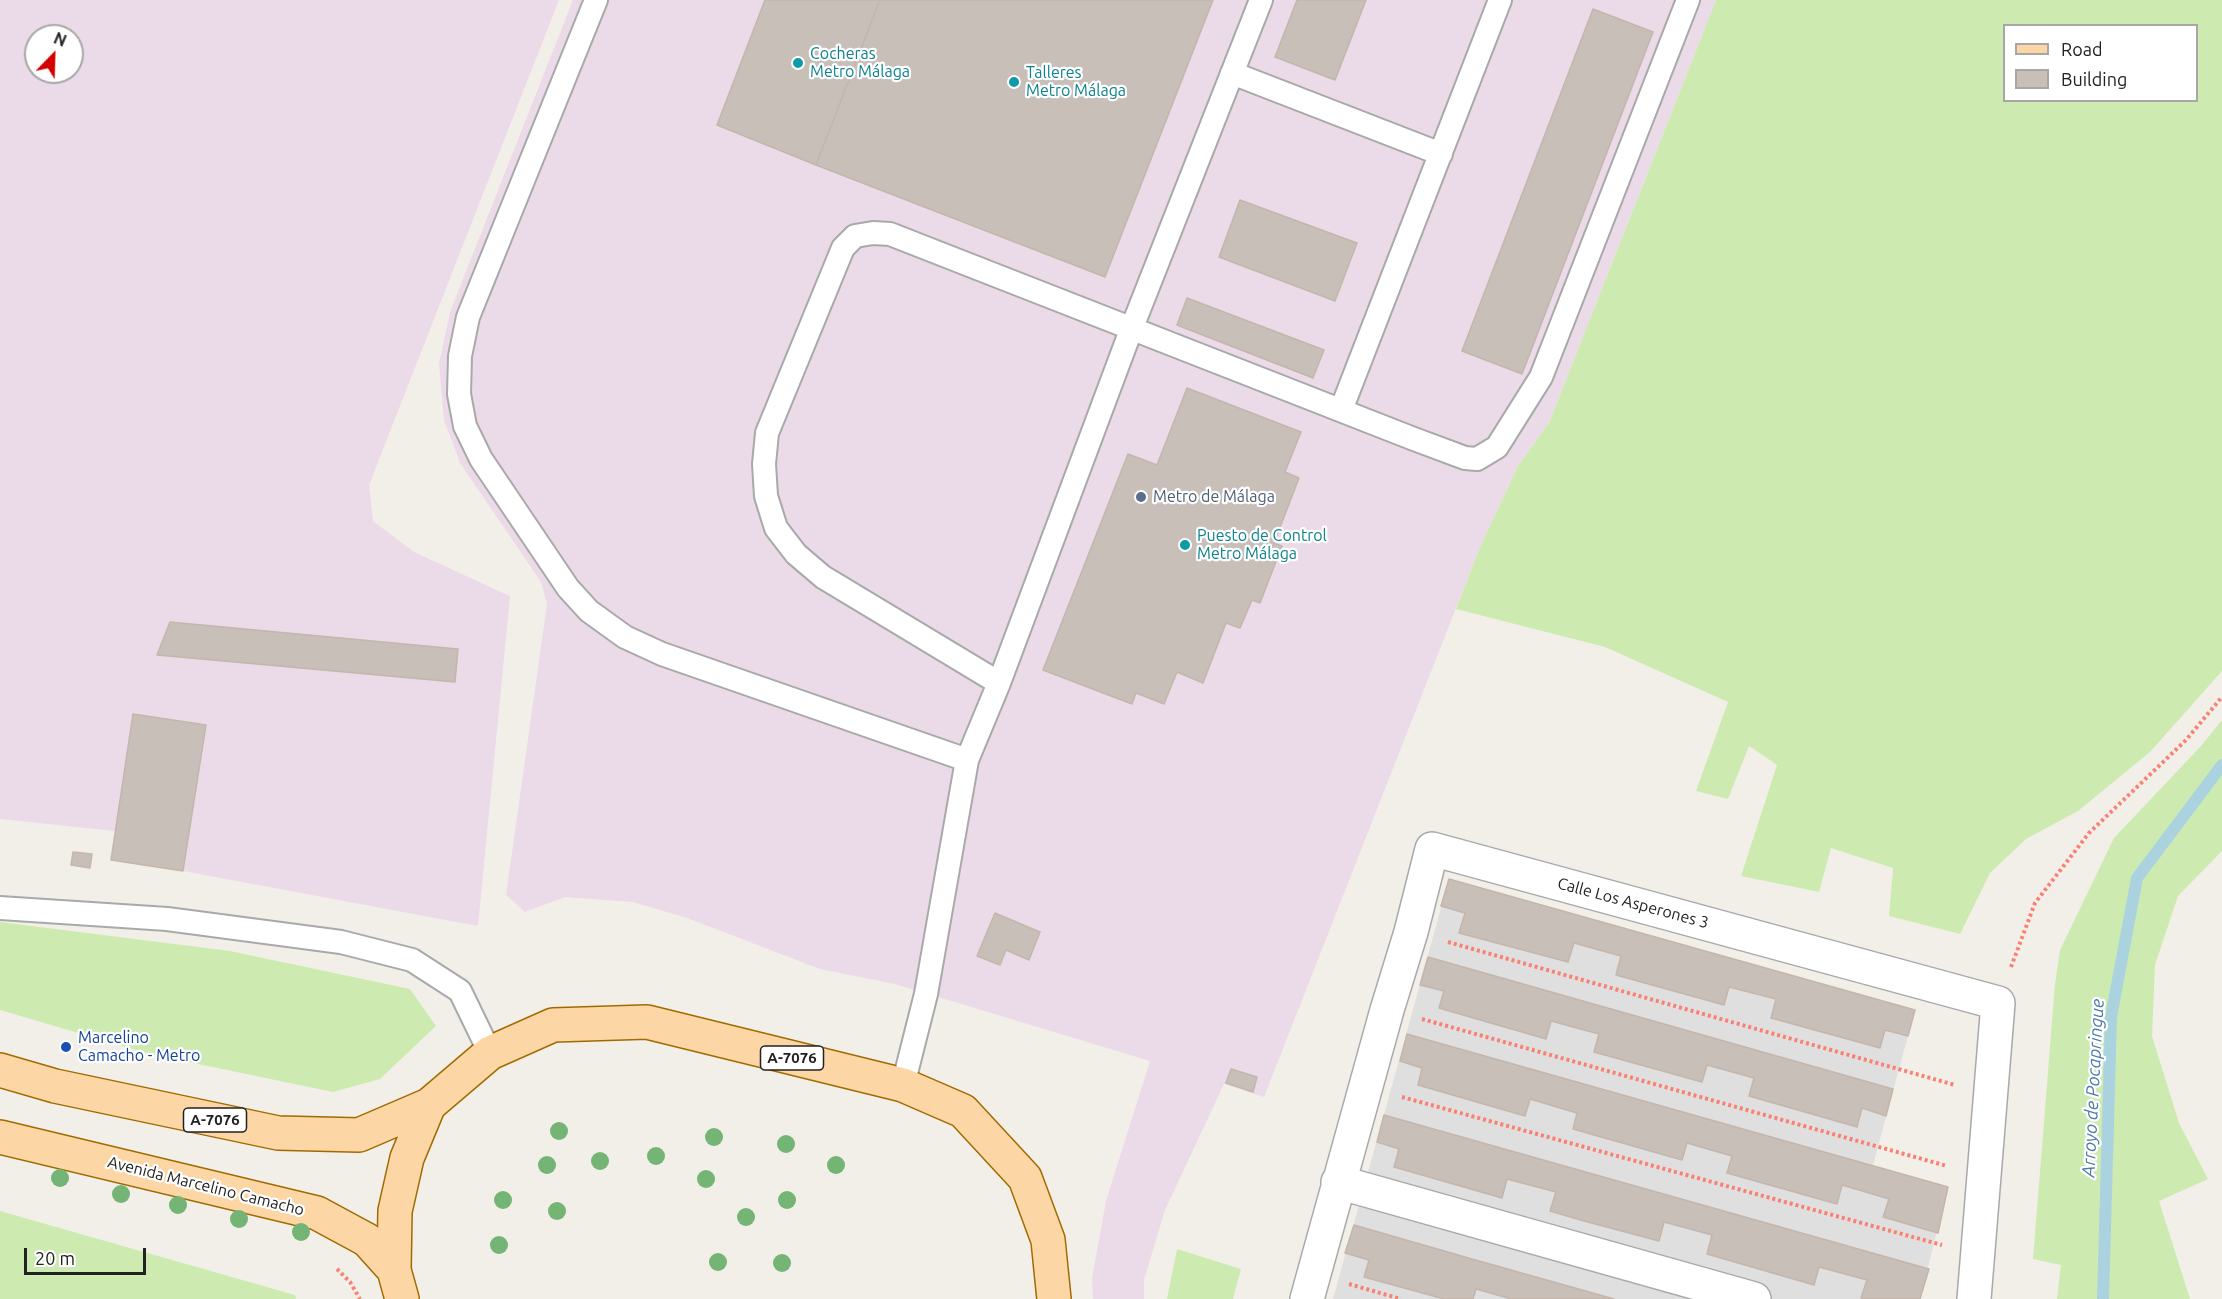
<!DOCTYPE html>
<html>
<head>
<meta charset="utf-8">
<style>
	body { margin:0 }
	#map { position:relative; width:2222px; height:1299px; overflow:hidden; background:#f2efe9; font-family:Ubuntu,sans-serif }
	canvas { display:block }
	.legend { position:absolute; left:2003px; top:24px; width:195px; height:78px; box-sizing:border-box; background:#fff; border:2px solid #a7a7a7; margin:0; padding:8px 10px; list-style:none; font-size:18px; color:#222 }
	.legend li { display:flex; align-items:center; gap:12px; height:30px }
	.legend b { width:30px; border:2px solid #a7a7a7 }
	.north { position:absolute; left:24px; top:24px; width:60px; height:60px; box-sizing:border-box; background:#fff; border:2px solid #a7a7a7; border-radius:50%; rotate:23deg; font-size:16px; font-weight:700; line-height:24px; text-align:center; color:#222 }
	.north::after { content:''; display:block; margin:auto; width:21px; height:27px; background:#d40000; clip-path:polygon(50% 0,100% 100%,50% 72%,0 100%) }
	.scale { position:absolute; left:24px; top:1248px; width:122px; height:27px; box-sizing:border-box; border:3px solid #222; border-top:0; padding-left:8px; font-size:18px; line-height:21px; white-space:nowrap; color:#222; -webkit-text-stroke:4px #fff; paint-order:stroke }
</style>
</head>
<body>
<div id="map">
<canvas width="2222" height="1299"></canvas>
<ul class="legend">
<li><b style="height:8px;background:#fcd6a4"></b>Road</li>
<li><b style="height:16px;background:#c7bfb8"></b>Building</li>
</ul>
<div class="north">N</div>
<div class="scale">20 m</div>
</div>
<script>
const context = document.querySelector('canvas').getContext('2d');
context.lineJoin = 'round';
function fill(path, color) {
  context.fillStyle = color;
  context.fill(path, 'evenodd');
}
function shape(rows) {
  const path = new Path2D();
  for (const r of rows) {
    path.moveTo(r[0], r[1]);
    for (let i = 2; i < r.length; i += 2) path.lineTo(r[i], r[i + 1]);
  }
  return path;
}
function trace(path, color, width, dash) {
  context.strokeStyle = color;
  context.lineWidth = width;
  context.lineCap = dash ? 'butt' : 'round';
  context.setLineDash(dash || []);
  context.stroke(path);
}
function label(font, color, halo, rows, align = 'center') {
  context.font = font + ' Ubuntu,sans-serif';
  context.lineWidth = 4.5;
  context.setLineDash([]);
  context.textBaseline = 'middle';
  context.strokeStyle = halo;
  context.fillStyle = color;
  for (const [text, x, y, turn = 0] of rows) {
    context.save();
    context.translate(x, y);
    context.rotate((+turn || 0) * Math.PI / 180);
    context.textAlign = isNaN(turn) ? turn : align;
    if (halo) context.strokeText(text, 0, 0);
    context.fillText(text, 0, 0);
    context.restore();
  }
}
fill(shape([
	[1449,879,1915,1010,1873,1165,1948,1187,1920,1299,1333,1299]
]), '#e0dfdf');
fill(shape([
	[0,0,559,0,369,485,373,521,414,552,510,596,478,926,183,871,111,860,115,831,0,819],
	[36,36,72,36,72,72,36,72],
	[573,0,1716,0,1549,423,1518,466,1480,547,1264,1097,1224,1084,1165,1210,1144,1280,1144,1299,1093,1299,1092,1278,1106,1201,1150,1061,895,984,820,969,687,918,633,902,565,897,525,912,506,895,547,604,541,582,460,463,444,420,439,364,450,312]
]), '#ebdbe8');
fill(shape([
	[1716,0,2222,0,2222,671,2150,752,2078,811,2026,839,1990,873,1960,934,1889,916,1893,868,1831,848,1819,892,1741,876,1777,765,1749,746,1728,799,1696,791,1728,702,1605,647,1456,609,1480,547,1518,466,1549,423],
	[2004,26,2196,26,2196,100,2004,100],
	[2222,720,2222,851,2178,896,2155,965,2152,1036,2179,1123,2208,1179,2159,1201,2190,1299,2057,1299,2061,1265,2033,1259,2055,984,2060,950,2114,838,2201,746],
	[0,922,230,951,410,989,436,1026,380,1079,333,1092,150,1054,0,1010],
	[0,1211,295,1295,296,1299,0,1299],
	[1177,1249,1241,1269,1233,1299,1167,1299]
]), '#cdebb0');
trace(shape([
	[2103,1299,2111,1017,2137,878,2222,765]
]), '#aad3df', 12);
const building = shape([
	[765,0,880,0,816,165,717,125,765,0],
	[880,0,1213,0,1105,277,816,165,880,0],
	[1297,0,1366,0,1335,80,1275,57,1297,0],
	[1593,9,1653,32,1522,374,1462,351,1593,9],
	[1240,200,1357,243,1335,301,1219,257,1240,200],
	[1187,298,1324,350,1313,378,1177,325,1187,298],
	[1187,388,1301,432,1285,472,1299,478,1274,543,1282,546,1260,603,1252,600,1240,628,1226,623,1203,683,1177,672,1164,704,1136,693,1132,704,1043,670,1128,454,1157,465,1187,388],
	[170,622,458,649,455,682,157,655,170,622],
	[133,714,206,725,183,871,111,860,133,714],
	[73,852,92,854,90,868,71,865,73,852],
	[1449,879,1915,1010,1908,1036,1885,1030,1880,1048,1771,1018,1776,999,1729,987,1724,1005,1616,975,1621,956,1574,943,1568,962,1459,933,1465,913,1441,906,1449,879],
	[995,913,1040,932,1029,960,1006,950,1000,965,977,956,995,913],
	[1428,957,1893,1089,1886,1116,1862,1108,1857,1127,1749,1096,1754,1078,1707,1065,1702,1082,1594,1052,1599,1034,1551,1021,1546,1039,1439,1008,1444,991,1420,985,1428,957],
	[1407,1034,1948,1187,1938,1233,1883,1217,1889,1199,1842,1185,1837,1204,1727,1173,1732,1156,1687,1143,1682,1160,1573,1129,1577,1113,1530,1099,1525,1116,1418,1085,1422,1068,1400,1061,1407,1034],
	[1231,1069,1257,1077,1253,1092,1226,1083,1231,1069],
	[1384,1115,1929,1269,1920,1299,1865,1299,1861,1298,1867,1280,1819,1267,1814,1285,1707,1254,1712,1235,1664,1222,1659,1241,1584,1221,1550,1211,1556,1192,1507,1179,1502,1198,1394,1167,1399,1149,1377,1142,1384,1115],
	[1354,1225,1472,1259,1614,1299,1511,1299,1476,1289,1473,1299,1444,1299,1364,1277,1369,1260,1345,1253,1354,1225]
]);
fill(building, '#c7bfb8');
trace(building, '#c4b6ab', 1.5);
const service = shape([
	[596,0,468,317,460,356,459,394,465,426,481,459,568,588,589,611,625,637,662,654,967,760],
	[1232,73,1441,154],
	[1341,410,1500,0],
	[999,683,823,577,796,554,776,528,766,496,764,464,767,433,843,248,855,236,873,233,890,234,1414,439,1465,458,1477,459,1497,447,1541,377,1688,0],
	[0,908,167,919,341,942,412,960,460,991,490,1053],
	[903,1085,926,994,967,760,999,683,1131,330,1261,0]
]);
const minor = shape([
	[1338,1182,1754,1299],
	[1307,1299,1387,1010,1411,932,1432,849,1998,1003,1974,1299]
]);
const primary = shape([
	[0,1070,55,1086,278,1133,359,1135,429,1105,490,1053,553,1025,647,1022,903,1085,963,1111,1025,1178,1048,1240,1054,1299],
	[0,1137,317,1213,367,1240,394,1270],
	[402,1299,394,1270,395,1211,407,1158,429,1105]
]);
trace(service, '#a9a9a9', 26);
trace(minor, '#a9a9a9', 36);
trace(primary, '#a06b00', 36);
trace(shape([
	[1448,942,1955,1085],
	[2011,967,2035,903,2089,833,2186,740,2222,697],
	[1422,1019,1947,1166],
	[1402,1097,1942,1245],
	[337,1269,350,1282,360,1299],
	[1349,1284,1401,1299]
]), '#fa8072', 4, [3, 3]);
trace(service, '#fff', 22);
trace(minor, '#fff', 33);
trace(primary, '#fcd6a4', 33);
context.fillStyle = '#74b475';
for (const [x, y] of [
	[559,1131],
	[714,1137],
	[786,1144],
	[656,1156],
	[600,1161],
	[547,1165],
	[836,1165],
	[60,1178],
	[706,1179],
	[121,1194],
	[503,1200],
	[787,1200],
	[178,1205],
	[557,1211],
	[746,1217],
	[239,1219],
	[301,1232],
	[499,1245],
	[718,1262],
	[782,1263]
]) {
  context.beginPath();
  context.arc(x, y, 9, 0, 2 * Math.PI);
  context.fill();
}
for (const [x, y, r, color] of [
	[798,63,6,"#0f9aa8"],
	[1014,82,6,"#0f9aa8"],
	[1141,497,6,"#5c6f8a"],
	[1185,545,6,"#0f9aa8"],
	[66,1047,6,"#1a4fb4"]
]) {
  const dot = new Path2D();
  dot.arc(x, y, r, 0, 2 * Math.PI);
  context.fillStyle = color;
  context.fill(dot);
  trace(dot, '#fff', 2);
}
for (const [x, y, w] of [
	[792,1058,63],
	[215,1120,63]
]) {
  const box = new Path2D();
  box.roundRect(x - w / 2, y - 12, w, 24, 4.5);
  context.fillStyle = '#fff';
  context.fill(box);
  trace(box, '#222', 1.5);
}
label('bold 15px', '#222', null, [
	["A-7076",792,1058],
	["A-7076",215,1120]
]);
label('16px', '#0d838f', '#fff', [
	["Cocheras",810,54],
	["Metro Málaga",810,72],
	["Talleres",1026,73],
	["Metro Málaga",1026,91],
	["Puesto de Control",1197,536],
	["Metro Málaga",1197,554]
], 'left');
label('16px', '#4e5e75', '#fff', [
	["Metro de Málaga",1153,497]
], 'left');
label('16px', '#222', '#fff', [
	["Calle Los Asperones 3",1633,903,15],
	["Avenida Marcelino Camacho",206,1186,14]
]);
label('16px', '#164399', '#fff', [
	["Marcelino",78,1038],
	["Camacho - Metro",78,1056]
], 'left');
label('italic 18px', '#4a7aab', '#fff', [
	["Arroyo de Pocapringue",2093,1088,-87]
]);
</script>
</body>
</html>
